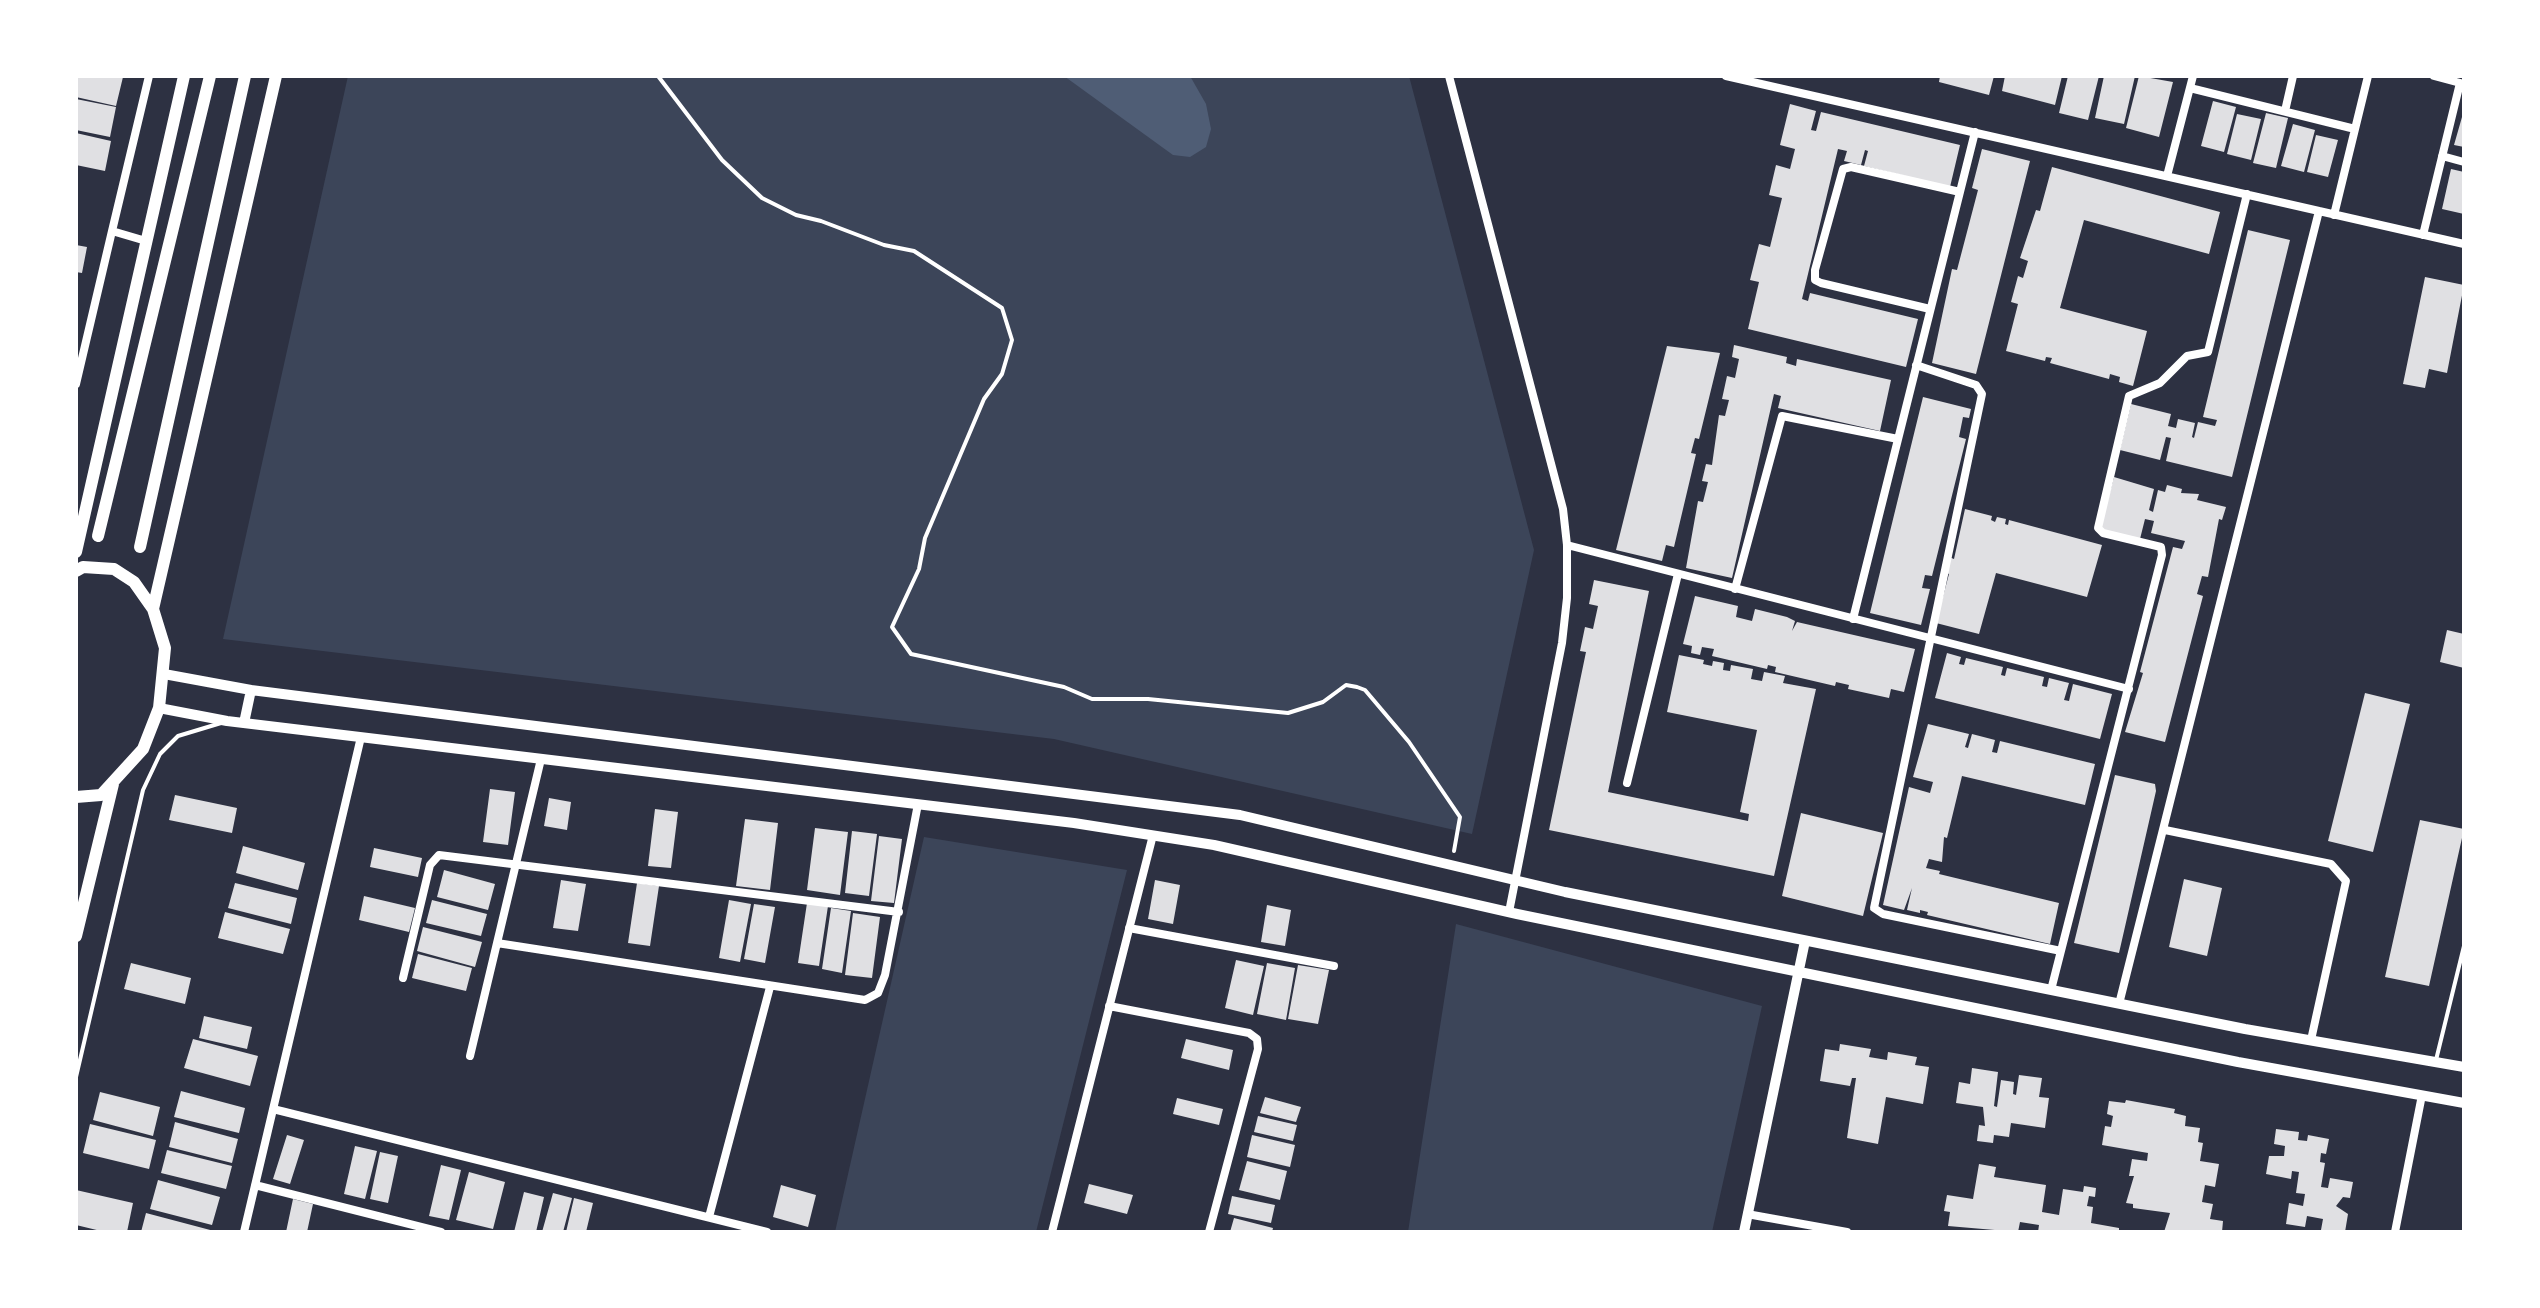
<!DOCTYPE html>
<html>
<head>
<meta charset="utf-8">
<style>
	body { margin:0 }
	#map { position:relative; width:2540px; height:1308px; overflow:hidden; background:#2d3142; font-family:"Source Sans 3",sans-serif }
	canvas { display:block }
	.frame { position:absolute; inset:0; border:78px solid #fff; pointer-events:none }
</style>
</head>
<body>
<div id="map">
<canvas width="2540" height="1308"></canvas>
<div class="frame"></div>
</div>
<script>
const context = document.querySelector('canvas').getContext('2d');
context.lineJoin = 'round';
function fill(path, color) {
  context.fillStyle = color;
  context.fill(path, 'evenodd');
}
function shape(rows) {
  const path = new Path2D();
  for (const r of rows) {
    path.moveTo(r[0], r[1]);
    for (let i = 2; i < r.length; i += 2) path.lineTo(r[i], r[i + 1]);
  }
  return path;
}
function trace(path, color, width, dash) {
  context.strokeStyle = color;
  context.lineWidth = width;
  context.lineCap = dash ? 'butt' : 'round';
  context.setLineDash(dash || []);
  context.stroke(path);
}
fill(shape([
	[348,76,1409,76,1534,550,1472,834,1054,739,223,639],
	[924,837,1127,870,1036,1232,835,1232],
	[1456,924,1762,1006,1712,1232,1408,1232]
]), '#3c4559');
fill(shape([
	[1064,76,1190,76,1206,104,1211,129,1206,147,1190,157,1173,155]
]), '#4f5d75');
fill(shape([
	[76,76,123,77,116,106,76,97],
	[1940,76,1994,76,1989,95,1939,82],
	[2005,76,2062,76,2055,105,2002,91],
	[2068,76,2099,76,2088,120,2059,113],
	[2104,76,2135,76,2124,124,2095,118],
	[2139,76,2173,82,2159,137,2126,128],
	[76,99,116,107,110,137,76,130],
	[2213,101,2236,107,2224,152,2201,146],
	[1790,104,1816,111,1811,130,1816,131,1821,112,1960,145,1950,187,1864,166,1868,151,1865,150,1861,165,1844,161,1847,151,1838,149,1802,299,1808,301,1810,293,1918,319,1906,367,1748,329,1759,282,1750,280,1759,244,1770,247,1782,198,1769,195,1776,165,1790,169,1795,149,1780,145],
	[2464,110,2464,147,2454,145],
	[2266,113,2288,118,2276,168,2253,163],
	[2237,114,2261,119,2251,160,2227,154],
	[2293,124,2315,130,2304,172,2281,166],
	[76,133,111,141,105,171,76,165],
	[2316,135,2338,140,2328,177,2307,172],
	[1982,149,2030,161,1976,374,1932,363,1952,269,1957,270,1978,190,1972,188],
	[2052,167,2220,212,2209,254,2084,220,2060,308,2147,331,2133,386,2119,382,2120,377,2110,374,2109,379,2050,363,2052,358,2046,357,2045,361,2006,351,2018,304,2011,302,2018,276,2023,278,2028,261,2020,258,2036,210,2040,211],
	[2451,169,2464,172,2464,214,2442,209],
	[2248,230,2290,240,2232,477,2166,461,2171,438,2166,437,2160,460,2120,450,2131,404,2171,414,2168,426,2176,428,2178,419,2195,423,2192,437,2194,438,2198,422,2215,426,2217,420,2203,417],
	[76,245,87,247,82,273,76,272],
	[2425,277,2464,285,2447,373,2429,369,2425,388,2403,384],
	[1734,345,1787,357,1786,363,1796,366,1797,359,1891,380,1880,431,1778,408,1781,396,1774,394,1732,578,1686,568,1698,501,1703,502,1708,482,1702,481,1706,464,1712,465,1719,415,1725,416,1729,400,1722,399,1727,376,1735,378,1739,359,1732,357],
	[1667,346,1720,353,1699,439,1695,438,1691,453,1696,454,1674,547,1666,545,1662,561,1616,550],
	[1923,397,1971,409,1969,418,1963,417,1959,437,1966,439,1932,576,1925,575,1922,588,1930,589,1921,625,1870,613],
	[2114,477,2154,489,2149,510,2153,512,2158,490,2165,492,2167,485,2182,489,2181,493,2199,494,2197,500,2226,507,2222,520,2219,519,2208,577,2202,576,2197,594,2203,596,2165,742,2125,732,2143,673,2140,672,2173,547,2182,549,2185,541,2151,533,2154,521,2145,519,2140,539,2100,529],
	[1965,509,1992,516,1991,520,1995,522,1997,517,2006,519,2005,524,2008,525,2009,520,2102,545,2087,597,1996,573,1979,634,1936,623,1949,574,1945,572,1949,557,1954,559],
	[1594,580,1649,591,1608,792,1748,821,1749,814,1740,812,1757,730,1667,712,1679,655,1704,660,1703,664,1712,666,1713,661,1724,663,1723,670,1730,671,1731,665,1753,669,1751,679,1762,681,1764,672,1785,676,1783,683,1816,689,1774,876,1549,830,1586,652,1580,651,1585,627,1593,629,1598,606,1589,604],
	[1695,596,1738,606,1736,617,1752,621,1755,609,1787,617,1795,621,1792,631,1797,622,1915,649,1904,692,1891,689,1889,698,1848,689,1849,685,1836,682,1835,686,1775,672,1776,667,1768,665,1767,669,1712,656,1714,649,1702,647,1700,655,1691,653,1692,646,1683,644],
	[2447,630,2464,634,2464,668,2440,662],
	[1947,653,1961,657,1959,664,1964,665,1966,658,2003,667,2001,675,2005,676,2007,668,2044,677,2042,686,2047,687,2049,678,2069,683,2064,700,2069,701,2073,684,2112,694,2100,739,1935,698],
	[2365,693,2410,704,2373,852,2328,841],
	[1928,724,1969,734,1965,747,1968,748,1972,734,1995,740,1992,752,1997,753,2000,741,2095,764,2085,805,1962,776,1947,838,1944,837,1942,862,1929,859,1926,868,1940,871,1939,874,2059,903,2050,944,1927,915,1928,912,1920,910,1920,913,1907,910,1912,888,1904,910,1883,905,1909,787,1930,793,1933,782,1913,777],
	[2115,775,2155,784,2156,791,2119,953,2074,943],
	[490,789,515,792,508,845,483,842],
	[175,795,237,808,232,833,169,820],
	[549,798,571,802,567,830,544,826],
	[655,809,678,812,671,868,648,866],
	[1801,813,1883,833,1863,916,1782,896],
	[745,819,778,823,770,890,736,886],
	[2420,820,2464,829,2429,986,2385,977],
	[815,828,848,832,840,895,807,890],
	[852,831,877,834,869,896,845,893],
	[879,836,902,839,894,903,871,901],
	[243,846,305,863,298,890,236,873],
	[374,848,422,858,418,877,370,867],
	[444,870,495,884,488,910,437,897],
	[2184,879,2222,888,2207,956,2169,947],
	[561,880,586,884,578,931,553,928],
	[1155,880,1180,885,1173,924,1148,919],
	[235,883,297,898,291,924,228,908],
	[637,883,659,886,650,946,628,943],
	[364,896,415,908,409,932,359,920],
	[432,900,487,914,481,936,426,923],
	[729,900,751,904,740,962,719,958],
	[807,903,828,906,819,966,798,963],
	[754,904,775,907,765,963,744,959],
	[1267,905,1291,910,1285,946,1261,942],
	[831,908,851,911,842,973,822,969],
	[225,912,290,929,283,954,218,938],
	[853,913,880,917,872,978,845,975],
	[423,927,482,942,475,967,417,951],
	[418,954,472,968,466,991,412,978],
	[1236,960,1264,966,1253,1015,1225,1008],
	[131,963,191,978,185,1004,124,989],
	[1267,963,1295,968,1286,1020,1257,1014],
	[1298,965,1329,970,1318,1024,1288,1019],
	[204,1016,252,1027,247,1049,199,1038],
	[193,1039,258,1056,250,1086,184,1068],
	[1186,1039,1233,1050,1229,1070,1181,1058],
	[1840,1044,1871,1049,1869,1057,1887,1060,1888,1052,1917,1057,1915,1065,1929,1067,1923,1104,1886,1097,1878,1144,1847,1138,1856,1078,1852,1078,1850,1086,1820,1081,1825,1049,1839,1051],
	[1972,1068,1998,1072,1994,1106,1997,1107,2001,1080,2014,1082,2013,1094,2016,1095,2019,1075,2042,1078,2039,1097,2049,1098,2045,1128,2011,1123,2009,1137,1994,1135,1993,1143,1977,1141,1979,1125,1985,1126,1983,1107,1956,1103,1959,1082,1970,1084],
	[181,1091,245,1108,239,1133,174,1117],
	[100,1092,160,1107,153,1136,93,1120],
	[1265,1097,1301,1107,1296,1122,1260,1113],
	[1177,1098,1223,1109,1219,1125,1173,1114],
	[2126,1100,2175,1109,2174,1113,2186,1116,2185,1126,2200,1128,2198,1142,2203,1143,2200,1161,2219,1164,2215,1187,2205,1185,2202,1202,2213,1204,2210,1219,2223,1221,2222,1232,2164,1232,2170,1213,2133,1208,2133,1204,2126,1203,2134,1176,2129,1176,2132,1159,2147,1161,2148,1153,2102,1145,2105,1126,2111,1127,2113,1116,2107,1114,2109,1101,2125,1103],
	[1258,1116,1297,1125,1293,1141,1254,1132],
	[175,1122,238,1139,232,1163,169,1147],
	[90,1124,156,1140,149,1169,83,1153],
	[2276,1129,2299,1132,2298,1140,2307,1141,2308,1135,2329,1139,2326,1154,2321,1153,2320,1162,2325,1163,2321,1187,2328,1188,2330,1178,2353,1182,2350,1198,2343,1197,2336,1206,2348,1214,2345,1232,2321,1230,2323,1219,2307,1216,2305,1227,2286,1224,2289,1203,2303,1206,2305,1194,2296,1193,2299,1172,2292,1171,2291,1179,2266,1174,2269,1156,2284,1156,2285,1146,2274,1144],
	[287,1135,304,1140,290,1184,273,1179],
	[1252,1135,1295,1145,1290,1167,1247,1157],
	[355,1146,377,1151,365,1199,344,1194],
	[167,1150,232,1166,226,1189,161,1173],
	[380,1152,398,1156,388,1203,370,1199],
	[1247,1161,1287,1171,1280,1200,1239,1190],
	[1979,1164,1996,1167,1994,1177,2046,1185,2042,1212,2059,1215,2063,1189,2083,1192,2084,1186,2096,1188,2095,1197,2089,1196,2087,1206,2093,1207,2091,1223,2119,1228,2119,1232,2038,1232,2039,1225,2020,1222,2018,1232,1948,1226,1950,1212,1944,1211,1947,1195,1973,1199],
	[441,1165,461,1170,449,1220,429,1216],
	[469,1172,505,1182,493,1229,456,1220],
	[158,1180,220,1197,212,1225,150,1209],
	[1089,1184,1133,1195,1127,1214,1084,1203],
	[781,1185,816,1195,808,1227,773,1217],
	[76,1190,133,1203,127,1232,105,1232,76,1225],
	[524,1192,544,1197,536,1232,514,1232],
	[553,1193,572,1198,563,1232,542,1232],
	[1232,1196,1275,1205,1271,1223,1228,1214],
	[574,1198,593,1203,586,1232,566,1232],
	[293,1199,313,1204,307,1232,286,1232],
	[146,1213,214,1231,214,1232,141,1232],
	[1234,1218,1273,1228,1272,1232,1230,1232]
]), '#e0e0e3');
trace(shape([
	[658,76,722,160,762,198,796,215,821,221,884,245,914,251,1002,308,1012,340,1002,374,984,399,925,538,919,569,892,627,911,654,1064,687,1092,699,1148,699,1288,713,1323,702,1346,685,1357,687,1365,690,1409,742,1460,817,1454,851]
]), '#fff', 4);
trace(shape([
	[2436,1060,2464,946],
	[76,1077,143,790,160,754,178,736,221,723]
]), '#fff', 4);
trace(shape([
	[1449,76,1563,509,1567,545,1567,598,1562,643,1509,912],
	[1726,76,2464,244],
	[2434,76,2464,84],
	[2190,88,2355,129],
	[2285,111,2293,76],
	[2442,156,2464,162],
	[2167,176,2193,76],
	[2334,215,2368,76],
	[2423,235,2460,83],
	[146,241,112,231,149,76],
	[1930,309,1821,283,1815,280,1815,270,1843,169,1851,167,1960,192],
	[1916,365,1976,385,1982,394,1874,908,1883,914,2061,951],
	[76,384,112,231],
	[1567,545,2129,689],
	[1735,589,1782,416,1898,439],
	[1853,619,1975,132],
	[1627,783,1678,574],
	[2165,830,2331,864,2346,881,2311,1040],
	[1129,928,1334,966],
	[497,943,865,1000,878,993,885,975,918,804],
	[403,978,430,865,439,855,899,912],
	[2051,990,2162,555,2161,547,2103,533,2098,528,2129,396,2160,383,2187,356,2208,352,2247,194],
	[2119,1004,2319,211],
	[1109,1006,1249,1033,1257,1039,1258,1049,1209,1232],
	[470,1056,541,759],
	[273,1109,767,1232],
	[255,1185,441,1232],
	[1747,1214,1847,1232],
	[709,1217,770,987],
	[244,1232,361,737],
	[1052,1232,1153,835],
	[2395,1232,2422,1095]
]), '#fff', 8);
trace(shape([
	[164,674,251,690,1240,815,1565,892,2245,1029,2464,1067],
	[159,708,227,721,1074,823,1214,845,1517,914,2238,1062,2464,1103],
	[244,723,251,690],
	[1744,1232,1805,941]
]), '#fff', 10);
trace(shape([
	[98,536,210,76],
	[140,547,245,76],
	[76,552,184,76],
	[76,571,83,567,114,569,134,582,153,609,165,648,159,708,143,749,101,795,76,797],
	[153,609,276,76],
	[76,936,113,784]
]), '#fff', 12);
</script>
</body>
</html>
